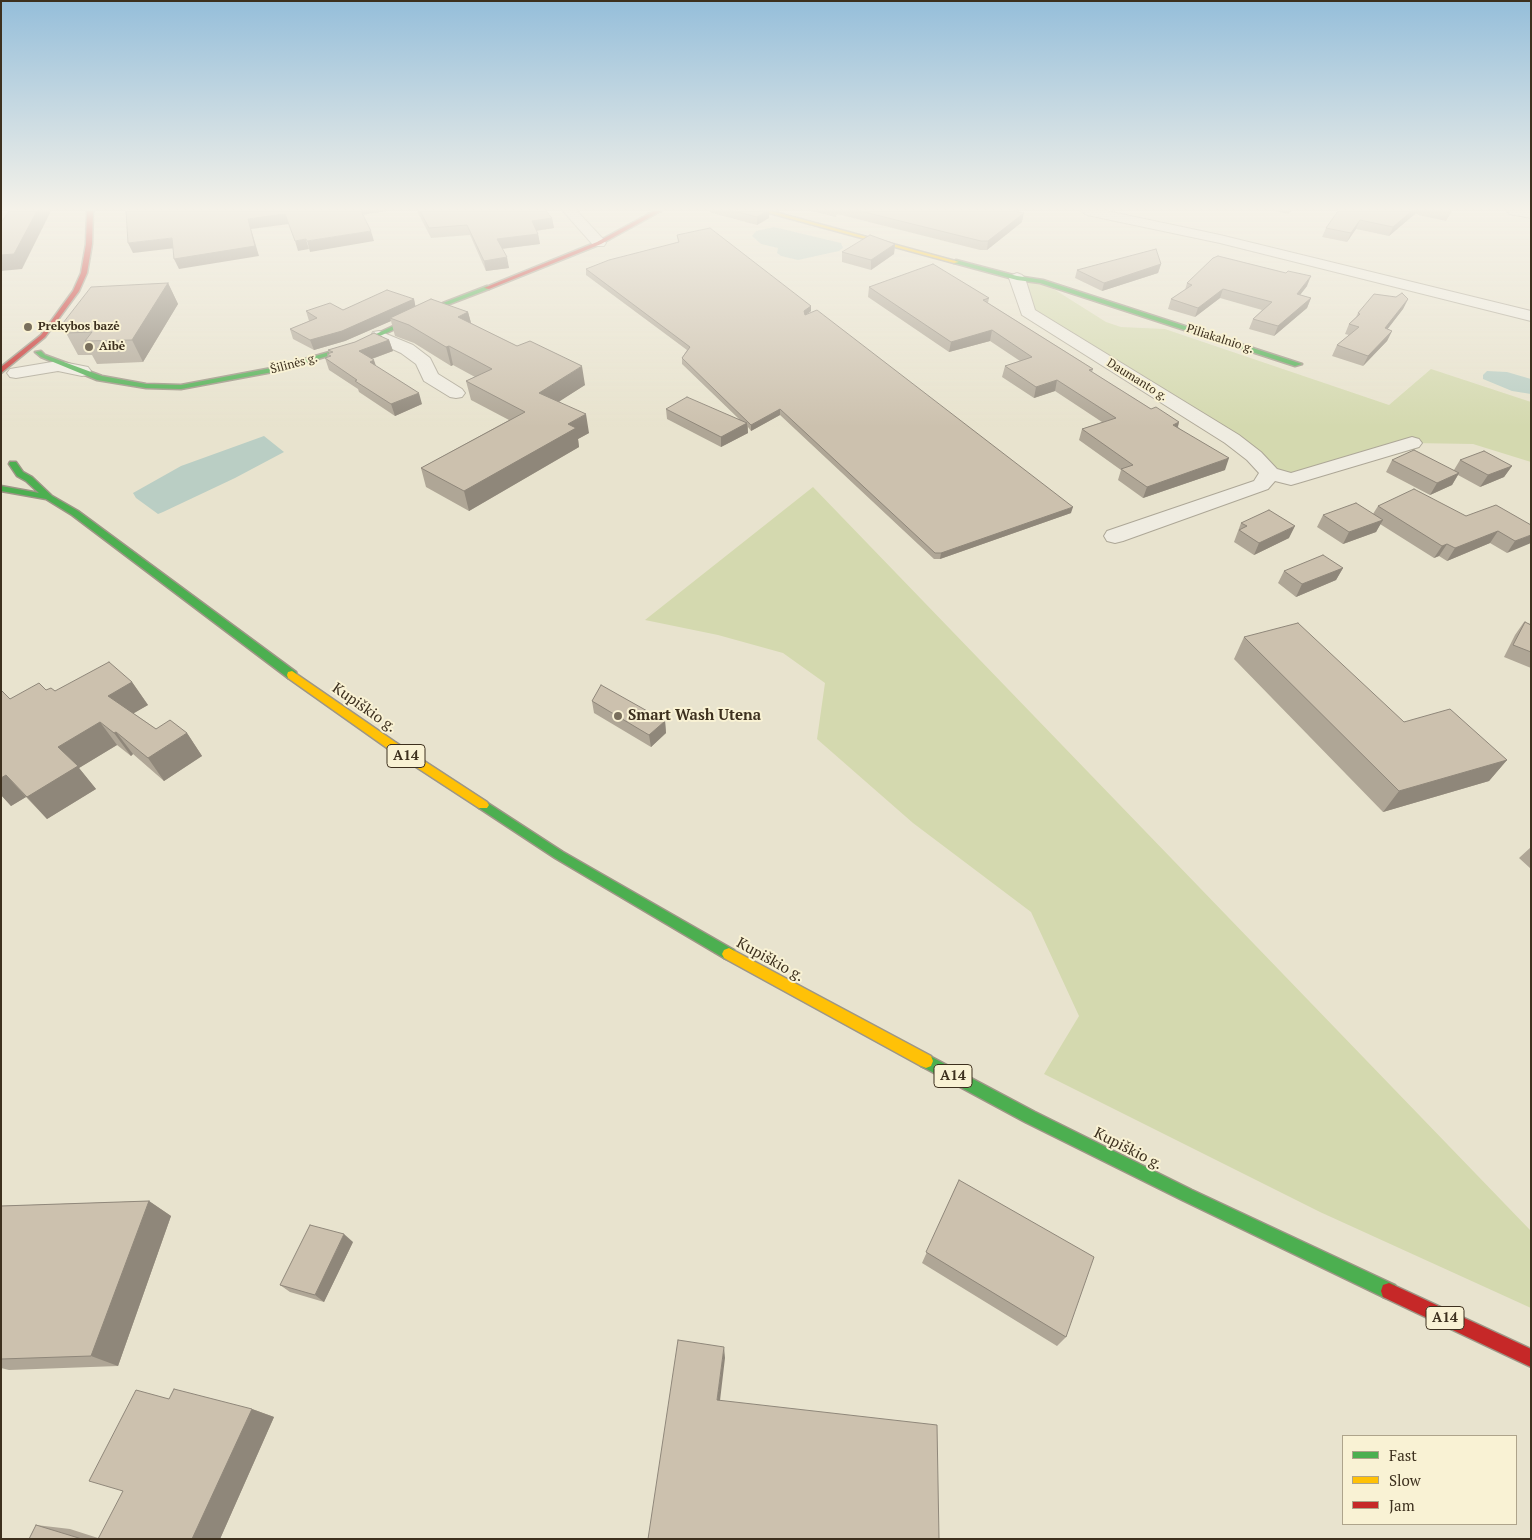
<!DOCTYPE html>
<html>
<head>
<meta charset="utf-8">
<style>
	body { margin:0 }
	#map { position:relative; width:1532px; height:1540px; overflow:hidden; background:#e8e3ce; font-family:"PT Serif",serif }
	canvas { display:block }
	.frame { position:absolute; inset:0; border:2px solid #3d301e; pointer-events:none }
	.legend { position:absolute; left:1342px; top:1435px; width:175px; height:90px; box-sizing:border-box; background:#f9f2d4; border:1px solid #aea48b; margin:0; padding:6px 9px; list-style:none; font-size:15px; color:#3d301e }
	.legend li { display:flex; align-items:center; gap:10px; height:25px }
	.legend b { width:25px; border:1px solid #aea48b }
</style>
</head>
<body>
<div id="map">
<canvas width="1532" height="1540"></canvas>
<div class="frame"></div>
<ul class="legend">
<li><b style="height:6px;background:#4caf50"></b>Fast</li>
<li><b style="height:6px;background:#ffc107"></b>Slow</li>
<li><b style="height:6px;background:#c62828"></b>Jam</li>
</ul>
</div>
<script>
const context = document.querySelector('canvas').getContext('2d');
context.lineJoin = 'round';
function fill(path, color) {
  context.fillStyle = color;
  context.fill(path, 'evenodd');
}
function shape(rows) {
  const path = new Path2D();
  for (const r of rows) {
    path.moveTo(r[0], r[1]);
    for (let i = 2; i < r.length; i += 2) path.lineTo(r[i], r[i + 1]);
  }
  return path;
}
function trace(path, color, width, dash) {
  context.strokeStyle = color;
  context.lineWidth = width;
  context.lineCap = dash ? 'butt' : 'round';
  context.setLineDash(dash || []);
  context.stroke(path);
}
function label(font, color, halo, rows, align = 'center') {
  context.font = font + ' "PT Serif",serif';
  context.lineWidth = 4;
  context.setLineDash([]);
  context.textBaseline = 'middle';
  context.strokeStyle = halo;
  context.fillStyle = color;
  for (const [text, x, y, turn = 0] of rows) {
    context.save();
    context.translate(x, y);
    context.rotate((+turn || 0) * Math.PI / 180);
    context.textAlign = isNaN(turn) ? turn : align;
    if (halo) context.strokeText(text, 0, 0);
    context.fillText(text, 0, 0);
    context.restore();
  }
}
fill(shape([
	[1017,278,1041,281,1106,322,1121,327,1165,329,1389,405,1431,369,1531,402,1531,462,1473,444,1412,443,1291,479,1028,312],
	[813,487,1531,1231,1531,1308,1320,1212,1044,1074,1079,1016,1031,912,913,823,817,739,825,683,783,653,718,635,645,620]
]), '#d4d9af');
fill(shape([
	[774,227,841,243,843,248,839,251,798,260,781,256,777,253,778,248,761,244,752,236,756,231],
	[1487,371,1507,372,1531,379,1531,394,1512,391,1483,379,1483,375],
	[264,436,284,452,235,478,163,512,158,514,136,498,133,493,181,466]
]), '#bacec4');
const street = shape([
	[563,211,577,211,604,240,606,243,604,246,594,246,563,211],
	[1080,211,1107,211,1220,235,1531,311,1531,321,1220,243,1087,215,1080,211],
	[1507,211,1531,211,1531,218,1509,214,1507,211],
	[1017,273,1022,275,1025,278,1035,310,1239,435,1261,452,1277,469,1291,473,1412,437,1419,439,1422,443,1419,447,1298,483,1291,485,1275,481,1268,489,1123,541,1115,543,1107,541,1104,536,1107,531,1254,481,1259,473,1247,460,1225,443,1022,315,1009,278,1012,275,1017,273],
	[379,331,413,345,430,358,438,374,462,389,465,393,462,397,456,398,450,397,424,381,416,364,401,353,373,340,371,336,373,332,379,331],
	[58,361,88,367,91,371,88,375,82,376,58,371,16,378,10,377,7,373,10,369,58,361]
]);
const fast = shape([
	[956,260,1017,276,1043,280,1302,364,1295,366,1040,283,1017,280,954,263,953,262,956,260],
	[487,286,489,287,489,289,447,305,354,348,278,371,181,389,146,388,97,380,41,357,35,352,41,351,45,355,102,376,146,384,181,385,277,367,350,346,443,303,487,286],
	[10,462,16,462,23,472,32,477,52,496,78,511,296,672,297,675,296,678,288,678,72,515,46,499,1,491,1,486,39,493,26,481,17,476,9,464,10,462],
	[483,800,563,852,734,950,736,954,734,958,729,960,724,958,555,858,479,808,477,805,479,802,483,800],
	[926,1054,1035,1112,1192,1190,1395,1285,1397,1291,1395,1297,1389,1299,1383,1297,1182,1200,1025,1122,921,1066,919,1061,921,1056,926,1054]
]);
const slow = shape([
	[762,211,771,211,959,262,954,263,762,211],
	[292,671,395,742,487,802,489,805,487,808,479,808,387,748,288,678,287,675,288,672,292,671],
	[729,948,931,1056,933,1061,931,1066,926,1068,921,1066,724,958,722,954,724,950,729,948]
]);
const jam = shape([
	[87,211,93,211,92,244,87,273,79,291,45,337,1,373,1,367,41,335,73,291,81,273,86,244,87,211],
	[654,211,661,211,601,244,489,289,484,288,597,242,654,211],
	[1389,1283,1531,1349,1531,1367,1383,1297,1381,1291,1383,1285,1389,1283]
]);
trace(street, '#ada797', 2);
trace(fast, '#9d9686', 3);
trace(slow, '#9d9686', 3);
trace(jam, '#9d9686', 3);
fill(street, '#efece1');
fill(fast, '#4caf50');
fill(slow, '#ffc107');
fill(jam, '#c62828');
fill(shape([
	[417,211,546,211,552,218,554,228,536,231,538,234,540,244,502,249,509,268,486,271,470,235,431,238],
	[709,211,769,211,769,218,757,225,712,213],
	[811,211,1013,211,1022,222,987,250,980,250,837,214,836,217],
	[1276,211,1291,211,1288,214],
	[1338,211,1452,211,1446,221,1418,215,1416,213,1389,236,1356,229,1347,242,1322,237,1326,228],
	[677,235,811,306,811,311,807,314,1071,513,940,559,934,559,780,415,751,431,748,427,748,433,721,447,667,419,666,409,739,419,682,364,682,358,687,350,586,275,586,269,678,242],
	[895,244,894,254,871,270,842,262,842,252],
	[1161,264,1158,273,1102,291,1075,278,1077,270],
	[168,283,178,304,143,362,97,364,92,355,78,355,66,333,67,332,63,323],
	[1187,283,1307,286,1300,295,1311,298,1307,308,1274,336,1249,329,1253,319,1262,310,1220,298,1195,317,1168,309,1171,299,1185,290],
	[869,287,989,298,988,303,1093,369,1092,372,1151,409,1179,422,1178,427,1225,470,1143,498,1118,480,1121,470,1079,440,1082,429,1102,422,1055,391,1034,398,1002,377,1005,366,1020,361,990,341,949,352,868,297],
	[1396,297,1408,299,1403,309,1387,329,1392,331,1387,341,1363,366,1332,356,1337,345,1349,335,1345,334,1349,324,1356,317,1358,313],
	[414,299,415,306,468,312,471,323,585,385,559,401,589,433,578,439,579,447,469,511,426,487,421,468,509,420,471,400,466,381,475,377,453,365,451,366,414,343,395,336,391,321,345,341,314,350,293,339,290,329,309,321,306,311,343,310],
	[389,340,393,351,372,359,376,366,422,404,395,416,359,392,358,389,329,370,325,358,328,357,327,354,329,353,328,350],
	[1392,460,1454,470,1460,460,1512,466,1504,477,1480,487,1458,475,1452,485,1430,495,1386,472],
	[1378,506,1466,516,1531,525,1507,553,1490,543,1447,561,1439,556,1434,558,1380,524,1376,532,1343,544,1317,527,1323,515,1373,514],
	[1241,523,1289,538,1254,555,1234,542],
	[1343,568,1336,580,1296,597,1278,583,1284,571],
	[1524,622,1530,624,1531,622,1531,668,1504,657,1515,635],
	[1244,637,1404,722,1507,760,1489,781,1383,812,1234,659],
	[132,682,148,705,133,713,156,729,187,733,202,756,164,781,133,754,131,756,117,745,79,768,96,789,47,819,26,797,11,806,2,796,1,797,1,690,10,699,46,690,55,691],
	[592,701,665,721,666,733,651,747,594,713],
	[1531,847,1531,869,1519,858],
	[959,1180,1066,1337,1057,1346,922,1263],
	[149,1201,171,1216,118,1366,9,1370,1,1368,1,1206],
	[353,1242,324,1302,290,1292,280,1285],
	[252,1409,274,1417,220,1539,29,1539,36,1525,70,1529,98,1538]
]), '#afa696');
fill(shape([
	[37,211,53,211,51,211,22,269,1,271,1,255],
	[360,211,386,211,361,215],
	[767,211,769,211,769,218,757,225,757,217],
	[1412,211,1417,211,1416,213,1389,236,1393,227],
	[1024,213,1022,222,987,250,988,241],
	[285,214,289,224,251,229,259,256,179,269,174,259,248,219],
	[552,218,554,228,534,231,532,221],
	[1360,220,1356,229,1347,242,1351,233],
	[371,231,374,241,310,252,307,241],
	[538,234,540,244,499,249,497,239],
	[172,238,176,248,133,253,128,243],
	[306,239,309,249,298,251,295,241],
	[895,244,894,254,871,270,871,260],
	[507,257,509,268,486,271,484,261],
	[1161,264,1158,273,1102,291,1104,283],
	[1311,276,1307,286,1293,304,1297,294],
	[168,283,178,304,143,362,132,340],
	[1223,289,1220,298,1195,317,1198,308],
	[1311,298,1307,308,1274,336,1278,326],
	[414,299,416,309,390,318,391,321,345,341,314,350,310,340],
	[1408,299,1403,309,1380,339,1385,328],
	[811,306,811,311,803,317,804,311],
	[468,312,473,330,458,317],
	[992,330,990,341,949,352,951,342],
	[1392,331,1387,341,1363,366,1368,356],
	[389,340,393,351,363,362,359,351],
	[449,346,453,365,451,366,446,347],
	[374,360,378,372,370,362],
	[582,366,585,385,543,412,539,393],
	[1057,380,1055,391,1034,398,1036,387],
	[419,393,422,404,395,416,391,404],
	[780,409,780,415,751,431,751,425],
	[586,414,589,433,578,439,579,447,469,511,464,491,568,424],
	[1179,422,1176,433,1173,425],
	[747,423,748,433,721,447,721,437],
	[1229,458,1225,470,1143,498,1147,487],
	[1512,466,1504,477,1480,487,1488,475],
	[1459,473,1452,485,1430,495,1437,483],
	[1073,507,1071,513,940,559,941,553],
	[1383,520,1376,532,1343,544,1349,532],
	[1295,526,1289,538,1254,555,1259,543],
	[1498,531,1490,543,1447,561,1455,548],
	[1531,535,1531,543,1507,553,1515,541],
	[1447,544,1439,556,1434,558,1442,546],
	[1343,568,1336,580,1296,597,1302,584],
	[132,682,148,705,124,719,108,696],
	[665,721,666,733,651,747,649,735],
	[100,722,117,745,79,768,96,789,47,819,27,797,58,747],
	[116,732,133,754,131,756,114,733],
	[187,733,202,756,164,781,148,758],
	[1507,760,1489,781,1383,812,1399,791],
	[6,775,26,797,11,806,1,795,1,778],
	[149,1201,171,1216,118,1366,91,1356],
	[344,1234,353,1242,324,1302,315,1295],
	[724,1347,725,1358,719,1409,717,1400],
	[252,1409,274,1417,220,1539,192,1539]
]), '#8f877a');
const building = shape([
	[9,211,37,211,14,254,1,255,1,223,9,211],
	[126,211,361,211,371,231,307,241,306,239,295,241,285,214,248,219,255,246,174,259,172,238,128,243,126,211],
	[420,211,546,211,552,218,532,221,538,234,497,239,507,257,484,261,467,225,429,228,420,211],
	[735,211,767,211,757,217,735,211],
	[860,211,1013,211,1024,213,988,241,981,241,860,211],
	[1338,211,1412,211,1393,227,1360,220,1351,233,1326,228,1338,211],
	[710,228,811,306,804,311,805,315,817,310,1073,507,941,553,935,553,780,409,751,425,682,358,690,347,586,269,609,260,679,242,677,235,710,228],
	[870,235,895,244,871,260,842,252,870,235],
	[1156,249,1161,264,1104,283,1077,270,1156,249],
	[1218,256,1286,273,1288,271,1311,276,1297,294,1311,298,1278,326,1253,319,1272,302,1223,289,1198,308,1171,299,1192,285,1187,283,1213,258,1218,256],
	[933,264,989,298,983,300,1093,369,1089,370,1151,409,1156,407,1179,422,1173,425,1229,458,1147,487,1121,469,1133,465,1082,429,1116,418,1057,380,1036,387,1005,366,1032,357,992,330,951,342,869,287,933,264],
	[168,283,132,340,85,341,92,332,66,333,74,323,63,323,91,287,168,283],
	[387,290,414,299,342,331,310,340,290,329,317,318,306,311,330,303,343,310,387,290],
	[1402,293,1408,299,1385,328,1392,331,1368,356,1337,345,1359,327,1349,324,1360,314,1358,313,1374,294,1396,297,1402,293],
	[431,299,468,312,458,317,517,346,530,341,582,366,539,393,586,414,568,424,576,428,464,491,421,468,525,412,466,381,492,369,449,346,446,347,409,325,390,318,431,299],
	[374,333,389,340,359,351,374,360,370,362,419,393,391,404,355,381,357,380,325,358,331,356,327,354,333,352,328,350,355,342,374,333],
	[687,397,747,423,721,437,666,409,687,397],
	[1414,450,1459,473,1437,483,1392,460,1414,450],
	[1484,451,1512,466,1488,475,1460,460,1484,451],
	[1414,489,1466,516,1496,505,1531,525,1531,535,1515,541,1498,531,1455,548,1447,544,1442,546,1378,506,1414,489],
	[1356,503,1383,520,1349,532,1323,515,1356,503],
	[1269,510,1295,526,1259,543,1239,530,1247,526,1241,523,1269,510],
	[1323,555,1343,568,1302,584,1284,571,1323,555],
	[1525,622,1531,625,1531,652,1513,645,1525,622],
	[1298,623,1404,722,1450,709,1507,760,1399,791,1244,637,1298,623],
	[109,662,132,682,108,696,156,729,170,720,187,733,148,758,116,732,114,733,100,722,58,747,78,766,27,797,6,775,1,778,1,690,10,699,39,683,46,690,51,688,55,691,109,662],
	[601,685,665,721,649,735,592,701,601,685],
	[959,1180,1094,1257,1066,1337,926,1252,959,1180],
	[149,1201,91,1356,1,1359,1,1206,149,1201],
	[310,1225,344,1234,315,1295,280,1285,310,1225],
	[678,1340,724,1347,717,1400,937,1425,939,1539,648,1539,678,1340],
	[174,1389,252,1409,192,1539,98,1539,123,1491,89,1481,136,1390,169,1399,174,1389],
	[36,1525,82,1539,29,1539,36,1525]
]);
fill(building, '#ccc1ae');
trace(building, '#8f877a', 1);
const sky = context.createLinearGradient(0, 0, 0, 427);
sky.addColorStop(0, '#95beda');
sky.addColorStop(0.49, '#f5f2e9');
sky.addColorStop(1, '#f5f2e900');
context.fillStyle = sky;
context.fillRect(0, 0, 1532, 427);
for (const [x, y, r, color] of [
	[28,327,5,"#796f5c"],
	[89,347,5,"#796f5c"],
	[618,716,5,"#796f5c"]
]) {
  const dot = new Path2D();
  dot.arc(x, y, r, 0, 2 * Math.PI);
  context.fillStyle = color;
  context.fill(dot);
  trace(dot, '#f9f2d4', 2);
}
label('bold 12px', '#3d301e', '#f9f2d4', [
	["Prekybos bazė",38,327],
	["Aibė",99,347]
], 'left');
label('12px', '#3d301e', '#f9f2d4', [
	["Piliakalnio g.",1220,339,18],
	["Šilinės g.",294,364,-15],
	["Daumanto g.",1137,380,32]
]);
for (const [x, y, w] of [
	[406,756,38],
	[953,1076,38],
	[1445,1318,38]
]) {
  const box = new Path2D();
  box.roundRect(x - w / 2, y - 11.5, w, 23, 4);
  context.fillStyle = '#f9f2d4';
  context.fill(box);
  trace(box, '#3d301e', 1);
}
label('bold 14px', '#3d301e', null, [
	["A14",406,756],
	["A14",953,1076],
	["A14",1445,1318]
]);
label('15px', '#3d301e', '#f9f2d4', [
	["Kupiškio g.",364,708,35],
	["Kupiškio g.",770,960,29],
	["Kupiškio g.",1128,1149,27]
]);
label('bold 15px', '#3d301e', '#f9f2d4', [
	["Smart Wash Utena",628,716]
], 'left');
</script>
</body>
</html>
